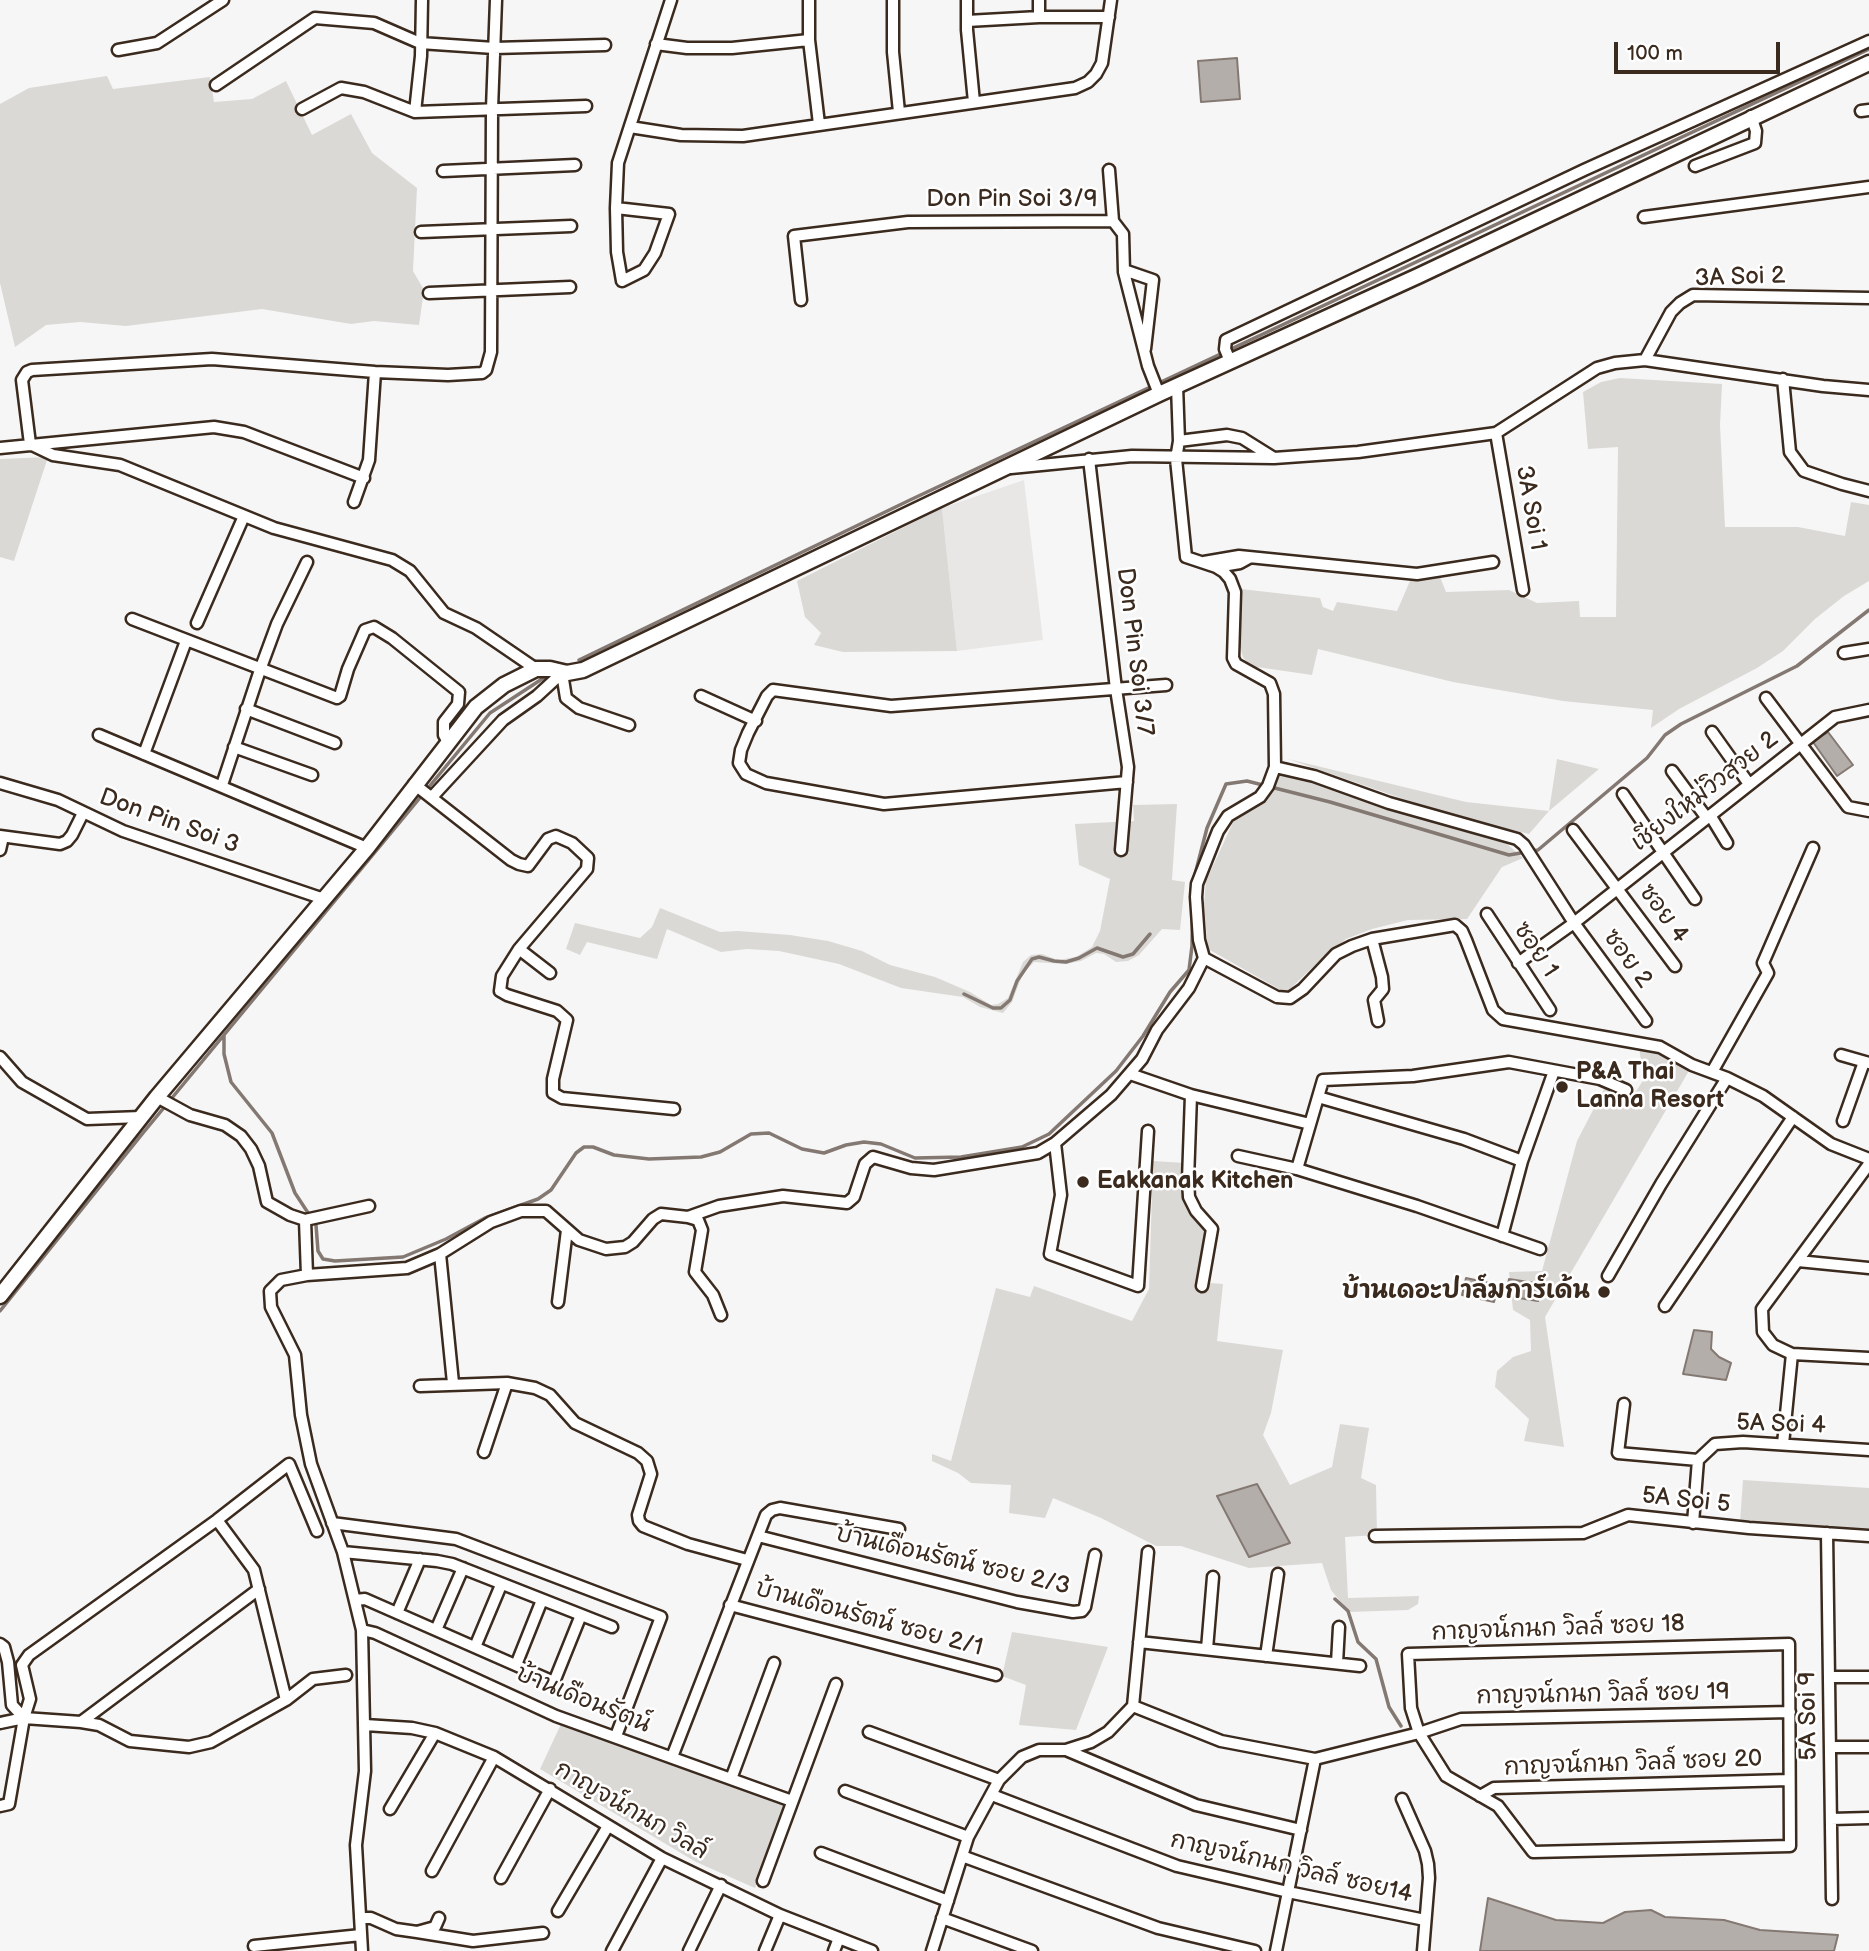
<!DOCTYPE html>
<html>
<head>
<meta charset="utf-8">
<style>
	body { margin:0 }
	#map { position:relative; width:1869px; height:1951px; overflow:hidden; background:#f7f6f6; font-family:"Balsamiq Sans",sans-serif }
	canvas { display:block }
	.scale { position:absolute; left:1614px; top:42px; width:166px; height:32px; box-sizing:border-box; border:4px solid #3b2a1e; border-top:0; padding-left:9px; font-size:21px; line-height:24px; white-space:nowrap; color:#3b2a1e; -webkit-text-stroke:5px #fff; paint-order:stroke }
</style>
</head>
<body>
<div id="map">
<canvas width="1869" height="1951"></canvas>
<div class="scale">100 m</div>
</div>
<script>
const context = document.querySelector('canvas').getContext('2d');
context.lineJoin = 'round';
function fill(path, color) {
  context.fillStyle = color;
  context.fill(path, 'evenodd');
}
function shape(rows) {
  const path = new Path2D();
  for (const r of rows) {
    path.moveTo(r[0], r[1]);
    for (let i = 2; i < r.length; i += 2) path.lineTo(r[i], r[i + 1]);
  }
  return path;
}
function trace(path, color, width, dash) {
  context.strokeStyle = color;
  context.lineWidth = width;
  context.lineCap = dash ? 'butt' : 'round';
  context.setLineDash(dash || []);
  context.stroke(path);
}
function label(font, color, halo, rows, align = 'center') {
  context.font = font + ' "Balsamiq Sans","Playpen Sans Thai",sans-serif';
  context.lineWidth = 5;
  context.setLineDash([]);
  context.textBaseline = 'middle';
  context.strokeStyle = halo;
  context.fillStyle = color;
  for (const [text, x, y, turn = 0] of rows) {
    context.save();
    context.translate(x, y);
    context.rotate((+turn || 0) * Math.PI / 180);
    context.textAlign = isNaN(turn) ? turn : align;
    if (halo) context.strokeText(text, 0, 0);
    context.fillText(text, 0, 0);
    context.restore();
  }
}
fill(shape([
	[1024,480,1043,640,957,651,942,508]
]), '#e9e7e6');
fill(shape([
	[107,76,113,89,210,77,214,102,252,99,286,81,312,135,351,114,372,153,417,188,413,271,424,290,419,325,374,321,351,324,262,309,126,326,80,322,46,325,15,347,0,283,0,104,29,88],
	[1620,378,1722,384,1720,425,1725,527,1798,527,1845,536,1851,502,1869,505,1869,581,1844,596,1815,619,1783,651,1757,668,1679,709,1651,728,1653,710,1563,701,1453,682,1318,649,1312,675,1250,666,1243,657,1239,643,1241,589,1320,598,1323,607,1333,611,1337,602,1397,611,1410,581,1440,577,1446,592,1509,590,1537,603,1579,601,1580,617,1616,617,1618,447,1588,449,1583,392,1601,382],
	[48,457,14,561,0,557,0,459],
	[942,508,957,651,843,652,814,645,821,633,805,617,797,581],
	[1288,759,1466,802,1549,811,1557,759,1599,769,1549,811,1529,834,1444,813],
	[1280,772,1507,844,1523,858,1502,867,1467,919,1408,920,1372,929,1346,939,1319,961,1286,993,1208,949,1204,904,1206,881,1235,818,1269,793],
	[1177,804,1172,880,1185,882,1180,930,1162,929,1139,955,1128,961,1116,962,1104,954,1096,953,1081,961,1065,964,1034,962,1023,973,1012,1002,1003,1013,980,1007,963,997,901,988,839,964,779,951,747,949,721,952,667,929,657,959,587,942,580,955,566,949,575,923,640,938,652,927,660,908,720,932,738,931,790,935,828,941,862,951,890,965,935,977,970,992,991,1005,998,1004,1008,998,1023,962,1031,955,1042,954,1058,960,1076,957,1092,947,1100,931,1110,879,1079,865,1075,824,1134,821,1133,805],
	[1639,1048,1657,1052,1690,1069,1545,1317,1564,1447,1524,1441,1529,1419,1495,1387,1497,1371,1513,1357,1531,1351,1530,1320,1513,1310,1509,1272,1542,1271,1577,1141,1605,1087,1633,1096,1644,1079],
	[1153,1161,1185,1163,1185,1195,1207,1229,1199,1282,1223,1284,1217,1341,1283,1350,1271,1413,1263,1435,1290,1485,1332,1467,1340,1424,1369,1428,1361,1478,1376,1485,1377,1535,1345,1537,1348,1598,1419,1596,1418,1604,1408,1610,1349,1612,1331,1590,1322,1563,1249,1568,1181,1546,1156,1546,1101,1518,1053,1498,1045,1518,1009,1513,1011,1485,971,1483,958,1473,932,1461,932,1454,951,1461,996,1288,1030,1297,1034,1286,1132,1321,1149,1289],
	[1743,1480,1869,1488,1869,1531,1740,1522],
	[1012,1632,1108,1647,1076,1730,1019,1725,1026,1685,1002,1676],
	[561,1724,786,1803,755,1888,696,1862,540,1769]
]), '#dbd9d6');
const water = shape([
	[1237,58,1240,99,1201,102,1198,61,1237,58],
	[1828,732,1853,765,1837,776,1813,742,1828,732],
	[1466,1278,1498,1285,1494,1302,1462,1295,1466,1278],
	[1509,1279,1541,1284,1538,1301,1506,1296,1509,1279],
	[1694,1330,1712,1332,1711,1349,1719,1357,1731,1363,1726,1380,1683,1374,1694,1330],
	[1257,1484,1290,1543,1249,1557,1217,1496,1257,1484],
	[1488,1898,1556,1920,1603,1923,1625,1912,1651,1910,1665,1917,1724,1920,1760,1930,1838,1935,1834,1951,1480,1951,1488,1898]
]);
fill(water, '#b4aeaa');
trace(water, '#847972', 2);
trace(shape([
	[579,660,910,500,1869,49],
	[964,994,993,1008,1001,1008,1010,1000,1017,981,1032,959,1039,957,1054,961,1066,962,1079,958,1097,948,1123,957,1133,954,1150,934],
	[224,1035,224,1054,231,1082,272,1133,295,1193,316,1225,318,1251,323,1259,335,1261,403,1257,446,1239,485,1218,538,1199,551,1190,576,1153,584,1147,593,1147,614,1155,649,1159,701,1157,720,1152,751,1134,769,1133,802,1149,824,1153,846,1145,864,1142,881,1144,915,1158,961,1157,1022,1147,1049,1134,1116,1071,1143,1036,1170,992,1189,970,1192,946,1193,882,1207,828,1226,784,1247,781,1330,802,1509,855,1538,850,1647,758,1665,735,1681,724,1797,666,1869,610],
	[0,1311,143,1133,490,713,545,677],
	[1335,1599,1348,1611,1358,1642,1376,1659,1389,1707,1401,1726]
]), '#847972', 3.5);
const street = shape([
	[809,0,809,40,819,124],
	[893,0,893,52,899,112],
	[967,0,967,30,974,102],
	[1039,0,1039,17],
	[967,21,1039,17,1109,17],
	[656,44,687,48,732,48,809,40],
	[118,50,157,43,223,0],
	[216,85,315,18,374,23,420,43,494,48,605,45],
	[302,109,341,88,364,92,415,112,586,106],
	[1861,111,1869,110],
	[415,112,421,56,422,0],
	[630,127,681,135,743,136,1075,88,1088,82,1096,74,1102,63,1111,0],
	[1695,166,1755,143,1756,131,1751,116],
	[1109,170,1113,221],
	[443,171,575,165],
	[616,208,669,214,655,253,644,270,622,281,617,252,616,208,618,163,671,0],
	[1644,217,1869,187],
	[421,232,571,226],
	[1124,270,1153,280,1145,349],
	[429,293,570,287],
	[801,300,794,236,908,222,1113,221,1123,234,1124,272,1148,366,1159,394],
	[1645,360,1671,312,1680,303,1693,295,1869,298],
	[1230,361,1225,349,1226,340,1584,170,1869,41],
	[1783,379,1790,452,1804,471,1842,484,1869,491],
	[1496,433,1523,590],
	[1179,441,1227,435,1242,438,1274,458],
	[30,444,22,380,27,372,32,370,212,359,375,372,448,375,482,373,486,370,491,352,492,109,496,0],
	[30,444,53,455,120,465,274,528,392,560,410,571,444,613,476,628,536,669],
	[0,448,214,427,244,432,364,478],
	[1089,459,1116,689,1128,767,1121,850],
	[1011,468,1132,456,1274,458,1358,452,1496,433,1597,368,1615,363,1645,360,1823,386,1869,390],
	[354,502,369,460,375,372],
	[1204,562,1239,556,1417,574,1493,562],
	[1216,567,1240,563,1249,558],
	[132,619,337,698,340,696,348,669,365,630,374,627,392,638,459,692,458,704,444,722,444,735,448,742],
	[197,623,244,516],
	[1844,653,1869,649],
	[562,673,566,698,579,708,629,725],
	[701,696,756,721],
	[1766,698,1848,807,1869,811],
	[246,709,335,743],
	[1712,732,1749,784],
	[99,735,367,848],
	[234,747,312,775],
	[144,754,186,641],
	[1275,767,1314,776,1389,803,1517,839,1524,845,1574,923,1646,1021],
	[1672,771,1706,817],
	[1127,782,884,804,766,783,746,774,739,763,741,750,748,733,767,696,773,690,891,706,1166,685],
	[0,783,58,800,123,831,324,899],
	[414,784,511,860,519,864,528,866,548,839,556,836,572,843,588,858,587,869,519,949,502,976,500,991,507,995,557,1011,567,1020,553,1079,553,1093,562,1098,674,1109],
	[222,785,260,670,277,624,307,562],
	[1623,794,1695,899],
	[432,797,503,720,537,696,562,673],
	[1710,815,1727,843],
	[1573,830,1675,966],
	[0,836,60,844,67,841,72,835,83,813],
	[0,850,3,837],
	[1487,914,1550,1010],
	[1372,939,1382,977,1383,989,1374,1000,1378,1021],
	[519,949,550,973],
	[1204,958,1277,997,1290,998,1303,989,1336,954,1352,946,1372,939,1455,925,1462,931,1466,940,1493,1010,1503,1019,1660,1047,1692,1065,1727,1078,1763,1096,1831,1144,1869,1159],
	[1518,963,1574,923,1835,717,1869,710],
	[1841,1055,1869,1063],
	[0,1057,22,1082,87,1119,141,1117],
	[1712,1072,1768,973,1763,963,1813,848],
	[1130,1074,1191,1095,1310,1124],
	[1191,1095,1188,1180,1189,1197,1196,1211,1212,1229,1202,1286],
	[157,1097,190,1115,225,1125,241,1136,251,1149,259,1166,267,1202,290,1215,305,1220,307,1275],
	[1318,1097,1464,1139,1522,1161],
	[1843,1121,1864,1062],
	[1055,1143,1061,1195,1050,1254,1138,1286,1148,1131],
	[1238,1156,1297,1169,1417,1206,1540,1249],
	[1869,1164,1762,1309,1763,1332,1773,1345,1792,1354,1869,1358],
	[1297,1169,1323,1080,1413,1076,1509,1062,1600,1079,1626,1090],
	[688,1217,698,1220,702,1230,695,1272,713,1295,721,1315],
	[305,1220,369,1206],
	[1502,1236,1522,1161,1554,1071],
	[440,1254,453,1383],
	[1798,1261,1869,1268],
	[1608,1276,1661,1184,1727,1078],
	[558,1302,567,1230],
	[1665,1306,1793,1117],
	[420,1386,507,1383,535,1388,550,1395,575,1423,638,1453,647,1461,651,1474,638,1515,639,1521,643,1526,688,1544,747,1560],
	[1624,1404,1618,1453,1698,1460],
	[1783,1444,1792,1354],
	[484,1452,507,1383],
	[1698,1460,1715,1444,1743,1442,1869,1450],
	[217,1520,254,1570,286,1700],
	[332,1523,456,1539,661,1617,616,1736],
	[1693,1523,1698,1460],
	[1827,1533,1832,1899],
	[758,1536,1017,1602,1073,1612,1082,1611,1085,1607,1095,1555],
	[1375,1536,1583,1533,1628,1515,1749,1528,1869,1536],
	[343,1552,437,1561,452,1564,612,1627],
	[355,1600,365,1599,554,1682,581,1615],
	[730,1605,996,1675],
	[397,1613,420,1559],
	[362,1630,375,1633,556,1716,792,1801],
	[436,1630,463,1568],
	[1139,1642,1360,1666],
	[0,1644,4,1647,8,1662,12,1705,24,1718],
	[1789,1644,1790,1846,1533,1852,1498,1806,1446,1776,1419,1733,1411,1708,1408,1654,1789,1644],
	[475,1647,501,1585],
	[1207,1649,1213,1577],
	[1266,1656,1278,1574],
	[1337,1663,1339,1627],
	[516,1665,542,1600],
	[1829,1677,1869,1677],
	[1133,1706,1221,1741,1315,1759,1419,1733,1461,1719,1790,1712],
	[1133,1706,1148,1552],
	[81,1722,259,1589],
	[0,1723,24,1718,81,1722,99,1725,130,1741,189,1747,211,1742,286,1700,313,1679,346,1675],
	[365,1725,412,1728,435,1733,494,1757,662,1858,780,1915,872,1951],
	[869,1732,999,1780],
	[1830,1747,1869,1747],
	[1066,1750,1196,1805,1301,1830],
	[672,1757,766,1515,772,1510,780,1508,899,1529],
	[731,1779,774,1663],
	[845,1791,968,1837],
	[992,1795,1177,1866,1288,1892,1425,1920],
	[1480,1796,1494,1788,1789,1780],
	[1402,1799,1425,1851,1428,1864,1429,1878,1423,1951],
	[0,1806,9,1804,24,1718,30,1699,22,1665,29,1655,217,1520,289,1464,317,1531],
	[390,1809,435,1733],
	[1831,1819,1869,1818],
	[821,1853,948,1901],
	[962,1856,1158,1928,1255,1951],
	[432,1871,494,1757],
	[501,1878,550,1789],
	[763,1881,836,1684],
	[558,1911,608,1826],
	[360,1918,371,1918,396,1929,417,1932,435,1927,439,1918],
	[942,1918,1032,1951],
	[417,1932,473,1941,543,1933],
	[254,1946,361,1935],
	[362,1951,356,1845,365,1771,362,1630,343,1552,311,1464,301,1415,295,1355,271,1307,270,1291,281,1280,307,1275,407,1268,440,1254,491,1222,521,1211,546,1211,579,1240,606,1249,625,1247,633,1242,653,1219,661,1214,688,1217,719,1206,783,1196,847,1203,854,1197,865,1164,873,1157,911,1168,934,1170,1038,1153,1055,1143,1111,1095,1142,1059,1157,1030,1189,988,1204,958,1199,940,1196,897,1197,884,1218,831,1228,816,1260,797,1268,786,1275,767,1274,694,1270,683,1236,664,1233,658,1235,592,1230,579,1224,572,1216,567,1186,557,1176,459,1179,441,1177,386],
	[612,1951,662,1858],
	[689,1951,721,1885],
	[765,1951,780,1915],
	[834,1951,839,1938],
	[932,1951,968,1837,999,1780,1022,1757,1039,1750,1066,1750,1091,1742,1108,1732,1133,1706],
	[1276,1951,1315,1759]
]);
const secondary = shape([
	[0,1296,157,1097,367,848,476,707,504,685,536,669,550,669,567,673,583,670,1159,394,1418,276,1869,63]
]);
trace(street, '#3b2a1e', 15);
trace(secondary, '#3b2a1e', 19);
trace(street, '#fff', 10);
trace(secondary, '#fff', 14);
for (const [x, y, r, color] of [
	[1562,1087,7,"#3b2a1e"],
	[1083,1182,7,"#3b2a1e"],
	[1604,1292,7,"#3b2a1e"]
]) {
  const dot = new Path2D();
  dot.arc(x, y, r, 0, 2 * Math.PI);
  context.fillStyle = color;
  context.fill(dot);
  trace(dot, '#fff', 2.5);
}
label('24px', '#3b2a1e', '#fff', [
	["Don Pin Soi 3/9",1012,200],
	["3A Soi 2",1740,278,-2],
	["3A Soi 1",1530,508,80],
	["Don Pin Soi 3/7",1134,652,83],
	["เชียงใหม่วิวสวย 2",1705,792,-38],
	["Don Pin Soi 3",169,822,20],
	["ซอย 4",1663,914,54],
	["ซอย 1",1535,950,57],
	["ซอย 2",1627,959,54],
	["5A Soi 4",1781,1425,2],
	["5A Soi 5",1686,1501,6],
	["บ้านเดือนรัตน์ ซอย 2/3",953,1561,13],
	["บ้านเดือนรัตน์ ซอย 2/1",869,1619,15],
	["กาญจน์กนก วิลล์ ซอย 18",1558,1629,-2],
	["กาญจน์กนก วิลล์ ซอย 19",1603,1695,-1],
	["บ้านเดือนรัตน์",583,1700,22],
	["5A Soi 9",1809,1716,-91],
	["กาญจน์กนก วิลล์ ซอย 20",1633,1764,-2],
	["กาญจน์กนก วิลล์",631,1811,30],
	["กาญจน์กนก วิลล์ ซอย14",1291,1868,13]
]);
label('bold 24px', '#3b2a1e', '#fff', [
	["P&A Thai",1576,1073],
	["Lanna Resort",1576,1101],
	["Eakkanak Kitchen",1097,1182],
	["บ้านเดอะปาล์มการ์เด้น",1590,1292,"right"]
], 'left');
</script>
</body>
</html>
